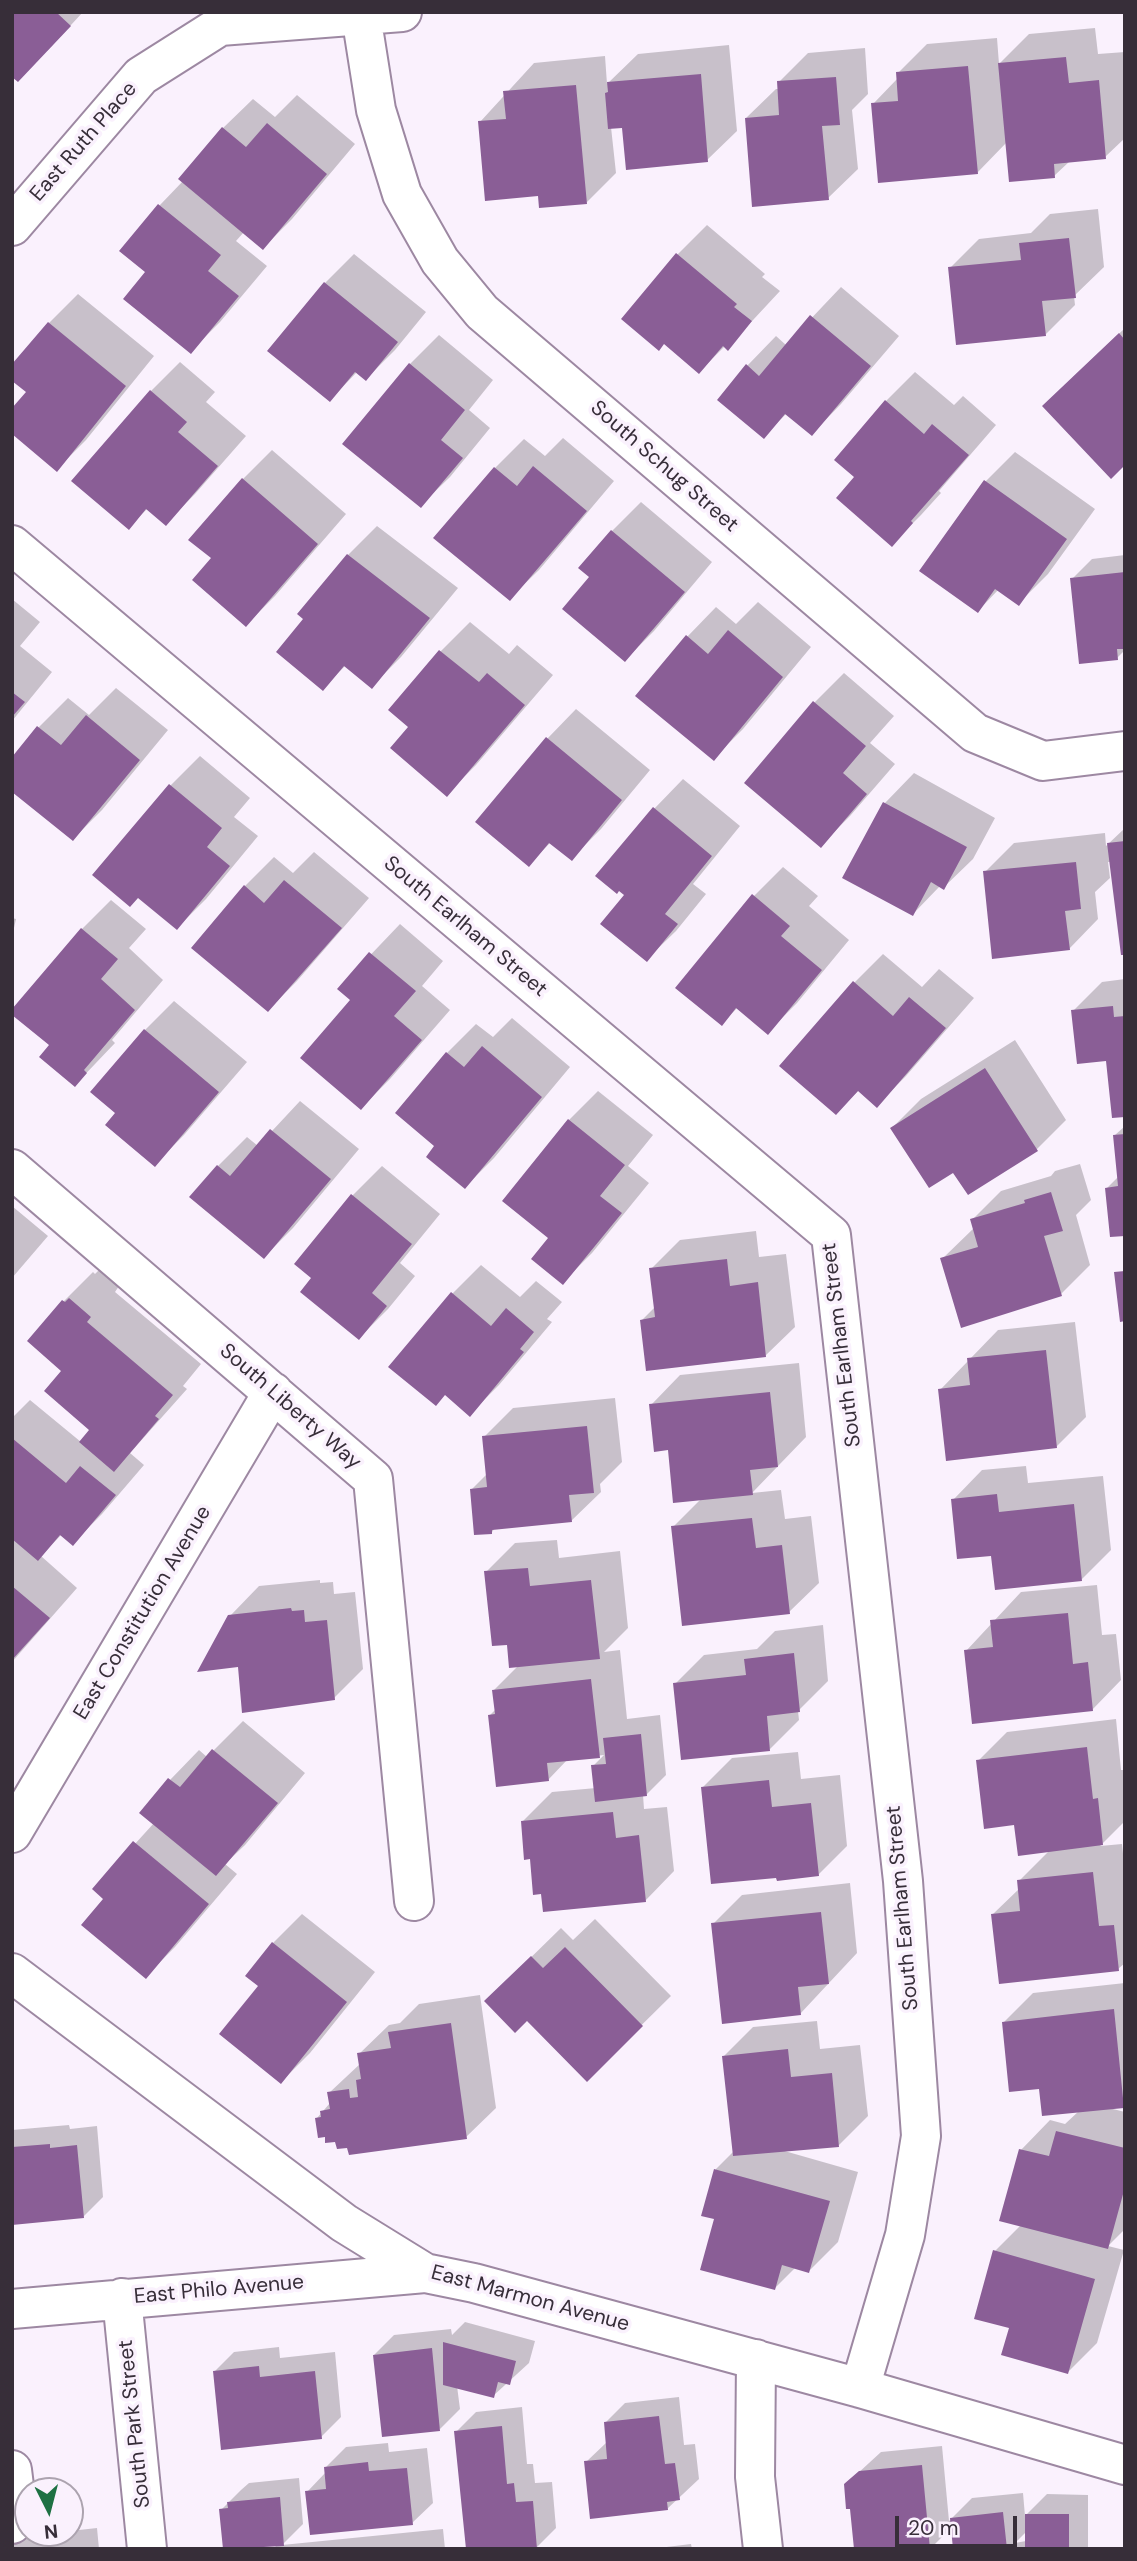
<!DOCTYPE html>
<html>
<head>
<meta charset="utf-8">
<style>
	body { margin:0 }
	#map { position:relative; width:1137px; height:2561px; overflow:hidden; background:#faf1fd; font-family:"DM Sans",sans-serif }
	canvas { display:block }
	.frame { position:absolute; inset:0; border:14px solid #372e39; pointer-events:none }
	.north { position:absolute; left:14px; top:2477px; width:70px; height:70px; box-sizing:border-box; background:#faf1fd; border:2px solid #aca3af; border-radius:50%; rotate:174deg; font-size:19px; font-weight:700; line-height:28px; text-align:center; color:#372e39 }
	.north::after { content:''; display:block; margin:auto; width:24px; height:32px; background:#1e7143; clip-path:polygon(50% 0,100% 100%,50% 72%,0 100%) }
	.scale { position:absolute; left:895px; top:2516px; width:122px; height:32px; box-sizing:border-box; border:4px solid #372e39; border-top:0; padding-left:9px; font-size:21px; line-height:24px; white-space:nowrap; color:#372e39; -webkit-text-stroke:5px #faf1fd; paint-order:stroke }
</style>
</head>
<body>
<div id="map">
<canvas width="1137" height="2561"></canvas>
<div class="frame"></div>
<div class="north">N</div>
<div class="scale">20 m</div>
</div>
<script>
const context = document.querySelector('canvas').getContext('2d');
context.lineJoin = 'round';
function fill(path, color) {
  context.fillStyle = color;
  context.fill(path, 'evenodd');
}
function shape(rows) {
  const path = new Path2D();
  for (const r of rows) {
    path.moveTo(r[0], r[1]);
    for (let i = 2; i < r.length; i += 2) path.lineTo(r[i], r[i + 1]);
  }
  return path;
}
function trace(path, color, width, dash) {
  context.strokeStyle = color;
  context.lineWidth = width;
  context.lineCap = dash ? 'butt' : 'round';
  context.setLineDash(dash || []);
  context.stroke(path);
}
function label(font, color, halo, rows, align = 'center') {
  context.font = font + ' "DM Sans",sans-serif';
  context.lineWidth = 7;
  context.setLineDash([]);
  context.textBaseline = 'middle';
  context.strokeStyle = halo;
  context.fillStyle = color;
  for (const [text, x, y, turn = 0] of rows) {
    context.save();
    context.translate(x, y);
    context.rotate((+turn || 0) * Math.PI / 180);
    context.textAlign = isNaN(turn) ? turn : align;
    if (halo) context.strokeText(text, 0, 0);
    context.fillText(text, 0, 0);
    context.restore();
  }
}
fill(shape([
	[12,12,83,12,47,51],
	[1095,28,1098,54,1125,52,1125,138,1105,157,1070,161,1054,176,1007,142,977,173,873,104,898,78,898,73,927,44,997,38,999,64,1029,34],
	[729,45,737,131,707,160,624,126,611,127,616,173,587,202,539,194,480,122,534,63,605,56,607,84,638,54],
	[865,48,868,94,852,110,858,169,828,198,746,118,776,89,779,89,779,82,808,53],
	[297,95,355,144,292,219,263,248,244,232,236,241,267,266,220,322,191,351,148,272,121,251,160,205,183,181,181,179,223,128,253,99,275,117],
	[1098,209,1104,267,1074,296,1075,305,1045,335,950,268,979,239,1031,233,1050,214],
	[707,225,765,274,762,277,780,291,727,348,725,346,699,372,664,343,623,319,678,254],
	[354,254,426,312,395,350,366,379,357,372,330,400,325,283],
	[841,287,899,336,841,404,812,434,787,413,763,437,747,366,776,336,786,345],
	[78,294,154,356,86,440,57,469,28,391,49,323],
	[1125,328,1125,463,1073,377],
	[439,335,493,380,469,410,490,428,450,477,420,506,410,364],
	[180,362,215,392,206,402,246,436,195,494,166,523,148,508,129,527,151,391],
	[915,372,954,405,963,396,996,425,939,491,941,493,921,515,892,544,856,477,886,401],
	[563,438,614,481,539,570,509,599,495,468,524,439,545,456],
	[272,450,346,514,275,596,246,625,213,558,243,479],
	[1015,452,1095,509,1048,574,1019,603,999,589,978,611,922,571,986,481],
	[641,502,712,562,654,631,625,660,591,576,612,531],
	[377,526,458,588,401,657,372,686,346,665,323,688,306,619,348,555],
	[1125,555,1125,650,1117,658,1072,579,1092,559],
	[12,599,40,622,20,646,52,672,12,721],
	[758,602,811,647,743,729,714,758,687,637,716,607,736,624],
	[470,622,509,654,517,645,553,675,476,765,447,794,411,726,391,709,441,651],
	[844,673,894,716,870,743,895,764,850,816,821,845,746,783,815,702],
	[116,688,168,730,102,810,73,839,12,759,39,727,68,698,89,715],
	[576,709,650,770,601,829,571,859,551,842,529,864,547,739],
	[200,756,250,798,234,817,258,836,206,899,177,928,139,896,94,875,171,785],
	[914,773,995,818,973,859,943,888,940,886,913,914,844,877,885,803],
	[683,779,740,826,693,884,706,894,676,931,646,960,627,895,654,809],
	[1125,828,1125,953,1111,862,1108,862,1110,878,1095,892,1098,919,1069,949,985,872,1014,843,1105,833,1106,846],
	[314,852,369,898,297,981,268,1010,245,886,274,857,293,873],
	[783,867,818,896,809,906,849,940,797,1003,768,1032,738,1007,722,1024,754,896],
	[111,900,146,929,129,948,163,980,112,1040,115,1043,75,1085,51,1045,82,929],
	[12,918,16,919,12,937],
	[400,924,443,961,422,986,450,1010,390,1079,361,1108,352,1000,339,988],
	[883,954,922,987,939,969,974,998,906,1076,877,1105,859,1090,836,1113,854,983],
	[1125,979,1125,1115,1107,1059,1073,1011,1102,982],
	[174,1001,247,1062,184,1135,155,1164,118,1113,93,1092,145,1030],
	[512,1018,570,1067,494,1158,465,1187,437,1146,447,1053,476,1024,493,1037],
	[1015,1040,1066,1120,1037,1149,969,1193,954,1170,892,1128,921,1099],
	[598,1091,653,1135,628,1166,649,1183,592,1253,563,1282,569,1120],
	[300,1101,359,1149,293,1228,264,1257,218,1166,247,1137,258,1146],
	[1125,1126,1125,1234,1107,1188,1119,1176,1115,1135],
	[1080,1164,1091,1200,1076,1215,1090,1265,1061,1294,942,1259,974,1228,972,1220,1001,1191,1051,1176,1055,1171],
	[382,1166,440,1214,400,1263,415,1276,388,1309,359,1338,314,1277,296,1264,353,1195],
	[12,1206,48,1236,12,1278],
	[756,1231,759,1257,786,1254,795,1327,765,1356,642,1320,655,1307,651,1269,680,1240],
	[481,1265,520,1297,536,1281,562,1302,547,1319,552,1322,499,1385,470,1414,452,1294],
	[99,1270,119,1286,115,1292,201,1364,183,1386,187,1389,130,1453,144,1465,102,1514,73,1543,62,1534,41,1556,77,1588,12,1662,12,1418,30,1400,81,1442,92,1430,64,1371,29,1341,64,1301,93,1272,95,1274],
	[1075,1322,1086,1417,1056,1447,940,1390,998,1330],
	[799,1363,806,1437,752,1493,781,1490,785,1519,811,1516,819,1583,789,1612,673,1527,702,1498,669,1448,651,1405,680,1375],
	[615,1398,622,1462,600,1484,601,1492,571,1521,495,1528,492,1532,471,1490,487,1474,484,1437,513,1408],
	[1026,1466,1028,1483,1103,1476,1111,1550,1082,1579,993,1554,953,1500,982,1470],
	[557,1540,559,1558,620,1551,628,1628,604,1652,620,1650,627,1719,660,1715,666,1775,646,1795,643,1795,644,1809,667,1807,674,1871,645,1901,542,1892,523,1821,552,1792,596,1788,593,1766,604,1755,568,1759,548,1780,489,1716,496,1709,494,1690,519,1665,509,1643,486,1572,515,1543],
	[320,1580,320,1583,333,1582,334,1594,355,1592,363,1669,334,1698,239,1665,230,1616,259,1586],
	[1097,1585,1102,1635,1116,1634,1121,1680,1092,1710,966,1651,1021,1592],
	[823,1625,828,1681,798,1711,799,1720,770,1749,675,1684,704,1655,757,1649,775,1631],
	[1116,1719,1121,1770,1125,1770,1125,1821,1100,1846,1122,1844,1125,1872,1125,1963,1118,1969,993,1914,1020,1888,1019,1881,1050,1850,1016,1823,978,1761,1007,1732],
	[243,1721,305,1773,245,1845,225,1864,237,1874,175,1947,146,1976,106,1899,94,1889,154,1823,170,1780,199,1750,207,1757],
	[798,1752,801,1779,840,1775,847,1846,818,1875,703,1787,732,1758],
	[850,1883,857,1953,800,2014,713,1924,742,1895],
	[302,1914,375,1972,310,2053,281,2082,261,1986,273,1943],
	[595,1919,671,1996,587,2079,516,1972,561,1928,573,1940],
	[1125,1983,1125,2105,1109,2108,1125,2112,1125,2229,1108,2246,1124,2250,1097,2343,1068,2372,1011,2327,995,2251,1021,2225,1021,2150,1050,2120,1065,2124,1079,2111,1041,2087,1004,2022,1033,1993],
	[480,1995,496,2108,466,2137,349,2146,337,2140,317,2118,330,2103,329,2093,361,2063,359,2054,389,2025,400,2023,419,2004],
	[817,2021,820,2049,860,2045,868,2116,839,2145,781,2150,858,2172,838,2242,809,2271,796,2267,775,2288,716,2218,703,2214,716,2169,734,2151,723,2057,753,2027],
	[69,2125,70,2129,97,2126,103,2197,83,2217,12,2224,12,2130],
	[465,2322,535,2341,529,2363,493,2396,457,2386,460,2409,440,2429,374,2355,394,2335,451,2329,452,2335],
	[279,2347,280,2358,335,2352,341,2417,321,2437,214,2372,234,2352],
	[679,2397,684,2445,695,2444,699,2479,667,2509,586,2462,607,2442,605,2423,625,2403],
	[522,2407,527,2464,533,2464,535,2483,552,2482,556,2528,536,2548,456,2432,476,2412],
	[388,2443,389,2452,427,2448,433,2503,412,2523,307,2492,326,2472,326,2467,346,2447],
	[942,2446,949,2521,972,2498,1023,2493,1025,2516,1047,2494,1088,2495,1088,2549,955,2549,953,2526,930,2549,856,2549,851,2507,845,2485,881,2452],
	[1027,2531,1026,2541,1015,2543],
	[299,2478,303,2524,282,2545,443,2529,445,2549,273,2549,277,2545,224,2549,221,2510,241,2490,249,2483],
	[97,2528,99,2549,12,2549,12,2536,70,2533,70,2531],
	[691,2544,692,2549,650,2549]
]), '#0003');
fill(shape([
	[12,12,56,12,71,26,18,82,12,77],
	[1066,57,1069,83,1099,80,1106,159,1054,164,1055,178,1009,182,998,63],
	[968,66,978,174,878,183,871,103,898,101,896,72],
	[701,74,708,162,626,170,622,128,608,129,605,93,608,92,607,82],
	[836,77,840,125,822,126,829,200,752,207,745,118,779,115,777,81],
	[576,85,587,204,539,208,538,196,485,201,478,121,506,119,503,91],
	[267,123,327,174,263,250,178,179,222,127,246,147],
	[158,204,221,255,208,271,239,296,191,354,123,299,145,272,119,251],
	[1069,238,1076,298,1042,301,1046,336,956,345,948,267,1021,260,1019,243],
	[676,253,737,304,734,307,752,321,728,351,723,346,699,374,664,344,659,351,621,319],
	[324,282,398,342,366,381,355,372,330,402,267,351],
	[810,315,871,366,812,436,785,414,764,439,717,400,746,364,759,376],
	[48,322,126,386,57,472,12,434,12,408,26,392,12,381,12,364],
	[1119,333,1125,340,1125,465,1111,479,1042,406],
	[409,363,465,410,441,440,463,458,421,508,342,444],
	[150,390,187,422,178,432,218,466,166,526,146,509,129,530,71,481],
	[885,400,924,434,932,424,969,455,911,521,913,523,892,547,836,498,854,477,834,460],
	[533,466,587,511,510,601,433,538,494,467,517,486],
	[242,478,318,544,246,627,192,580,211,558,188,540],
	[984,480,1067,539,1019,606,995,589,978,613,919,571],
	[611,530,685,592,625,662,562,609,589,577,578,568],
	[347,554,430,618,372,689,344,666,323,691,276,652,303,619,297,614],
	[1125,572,1125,649,1117,649,1118,660,1079,664,1070,578],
	[728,630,783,677,714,761,635,696,686,635,708,654],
	[439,650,479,682,487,673,525,705,447,797,390,748,408,727,388,710],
	[12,692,25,702,12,717],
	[813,701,866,746,843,773,867,794,821,848,744,783],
	[86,715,140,760,73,841,12,792,12,757,37,726,61,745],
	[546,737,622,800,572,861,549,843,529,867,475,822],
	[169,784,222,828,207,847,230,866,177,930,138,898,130,907,92,875],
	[883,802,967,847,944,890,931,882,913,916,842,878],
	[653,807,712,856,665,914,678,924,647,962,600,924,624,895,619,891,617,894,595,876],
	[1125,841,1125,955,1121,955,1107,843],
	[1076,862,1081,909,1065,911,1070,950,992,959,983,871],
	[284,880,342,928,268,1012,191,948,244,885,264,903],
	[752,894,790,926,781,936,822,970,768,1035,736,1008,722,1026,675,988],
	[81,928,118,959,101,979,135,1010,84,1070,87,1073,75,1087,39,1057,49,1045,12,1015,12,1009],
	[369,952,416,991,394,1016,422,1040,361,1110,300,1058,350,1000,337,989],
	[853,981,893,1016,909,997,946,1028,877,1108,858,1091,836,1115,779,1066],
	[1113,1006,1114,1017,1125,1016,1125,1117,1112,1118,1106,1061,1077,1064,1071,1010],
	[144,1029,219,1092,155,1167,105,1125,115,1113,90,1092],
	[482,1046,542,1097,465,1189,426,1157,434,1146,395,1113,446,1052,464,1067],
	[985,1068,1038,1151,968,1195,953,1173,929,1188,890,1128],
	[568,1119,625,1165,600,1196,622,1213,563,1285,531,1259,548,1238,502,1201],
	[270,1129,331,1179,264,1259,189,1197,217,1165,230,1176],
	[1125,1134,1125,1236,1110,1237,1105,1188,1118,1186,1113,1135],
	[1051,1192,1063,1231,1044,1236,1062,1296,961,1328,940,1258,978,1247,970,1219,1025,1203,1024,1200],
	[351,1194,412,1244,372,1293,387,1306,359,1340,300,1292,311,1278,294,1264],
	[727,1259,730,1286,758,1282,766,1357,646,1371,640,1320,655,1317,649,1268],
	[1125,1271,1125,1321,1120,1322,1114,1272],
	[451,1292,491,1326,506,1308,534,1332,520,1349,524,1352,470,1417,445,1395,436,1406,388,1367],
	[69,1298,91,1317,87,1322,173,1395,155,1416,159,1419,114,1472,79,1442,89,1430,44,1391,61,1371,27,1341,62,1300,65,1302],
	[1046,1350,1057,1448,946,1461,938,1389,970,1385,967,1358],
	[770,1392,778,1467,750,1470,753,1495,673,1503,668,1450,654,1452,649,1404],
	[587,1426,594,1493,569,1495,572,1522,492,1530,492,1534,474,1535,470,1489,487,1487,482,1436],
	[12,1438,66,1483,80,1466,116,1495,73,1546,60,1535,38,1561,12,1539],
	[997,1494,999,1512,1074,1504,1082,1581,995,1590,991,1556,957,1559,951,1499],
	[752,1518,756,1548,782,1545,790,1614,682,1626,671,1526],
	[528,1568,530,1586,591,1580,600,1659,509,1668,507,1645,492,1646,484,1571],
	[12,1586,50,1618,12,1660],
	[291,1608,292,1611,304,1610,305,1622,327,1620,335,1700,242,1713,238,1667,197,1672,228,1615],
	[1068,1613,1073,1664,1088,1662,1093,1711,972,1724,964,1650,993,1647,990,1620],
	[794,1653,800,1712,767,1716,770,1751,681,1760,673,1683,746,1675,744,1659],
	[591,1679,600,1758,547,1763,549,1781,496,1787,488,1715,495,1714,492,1690],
	[641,1734,647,1796,595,1802,591,1765,606,1764,603,1738],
	[1087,1747,1093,1799,1098,1798,1103,1845,1018,1856,1014,1825,984,1829,976,1760],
	[212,1749,278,1803,216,1876,139,1813,168,1778,180,1787],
	[769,1780,772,1807,811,1803,819,1876,777,1881,776,1878,711,1884,701,1787],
	[613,1812,616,1838,639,1835,646,1902,543,1912,541,1894,533,1895,530,1859,524,1860,521,1821],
	[133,1841,209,1904,146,1979,81,1925,103,1899,92,1889],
	[1093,1872,1099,1926,1114,1925,1119,1971,999,1984,991,1914,1020,1911,1017,1880],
	[821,1912,829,1984,798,1987,801,2015,722,2024,711,1923],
	[272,1942,347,2002,281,2084,219,2034,258,1986,245,1976],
	[565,1947,643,2026,587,2082,527,2021,515,2033,484,2001,531,1956,543,1968],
	[1114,2009,1124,2108,1042,2116,1039,2089,1009,2092,1002,2022],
	[451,2023,467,2139,349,2155,347,2148,337,2149,335,2142,325,2143,325,2137,318,2138,315,2118,321,2117,320,2111,330,2109,327,2092,349,2089,350,2098,358,2097,356,2080,361,2079,357,2053,391,2048,388,2032],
	[788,2049,791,2077,832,2073,839,2147,733,2156,722,2056],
	[1056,2131,1125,2148,1125,2187,1108,2249,999,2221,1019,2149,1049,2156],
	[50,2144,50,2148,77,2145,84,2218,12,2225,12,2147],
	[714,2169,830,2201,809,2273,782,2265,775,2290,700,2270,714,2219,701,2216],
	[993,2250,1095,2279,1068,2374,1001,2355,1009,2328,974,2319],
	[443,2342,516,2361,510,2385,498,2382,494,2398,443,2385],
	[432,2348,440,2431,382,2437,373,2355],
	[259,2366,260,2377,315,2371,322,2439,221,2450,213,2371],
	[659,2416,665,2464,675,2463,680,2500,667,2502,668,2510,590,2519,584,2461,607,2459,604,2422],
	[502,2426,507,2484,514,2483,516,2502,533,2501,537,2549,466,2549,454,2431],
	[368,2462,369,2471,407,2468,413,2525,310,2535,305,2491,326,2489,324,2467],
	[922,2465,930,2549,854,2549,850,2509,846,2509,844,2484,859,2471],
	[280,2497,284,2546,223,2549,219,2509,228,2508,227,2502],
	[1003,2512,1007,2549,953,2549,950,2518],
	[1025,2514,1069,2514,1069,2549,1025,2549]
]), '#8a5e96');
const minor = shape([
	[361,15,376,110,402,194,440,261,482,312,975,733,1043,761,1125,751],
	[12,226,141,76,220,26,402,12],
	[12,545,831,1235,903,1881,921,2136,905,2235,860,2388],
	[12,1169,373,1479,414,1901],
	[12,1833,273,1392],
	[12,1973,344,2223,425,2273,474,2283,860,2388,1125,2465],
	[122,2298,147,2549],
	[12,2309,425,2273],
	[756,2359,755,2477,763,2549],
	[12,2470,18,2518,12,2524]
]);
trace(minor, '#9d88a2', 42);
trace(minor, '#fff', 38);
label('21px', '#372e39', '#faf1fd', [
	["East Ruth Place",84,142,-49],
	["South Schug Street",664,467,41],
	["South Earlham Street",465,927,40],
	["South Earlham Street",842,1345,-97],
	["South Liberty Way",290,1407,41],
	["East Constitution Avenue",143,1613,-59],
	["South Earlham Street",903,1908,-95],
	["East Philo Avenue",219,2290,-5],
	["East Marmon Avenue",530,2299,15],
	["South Park Street",135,2424,-96]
]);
</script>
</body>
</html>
